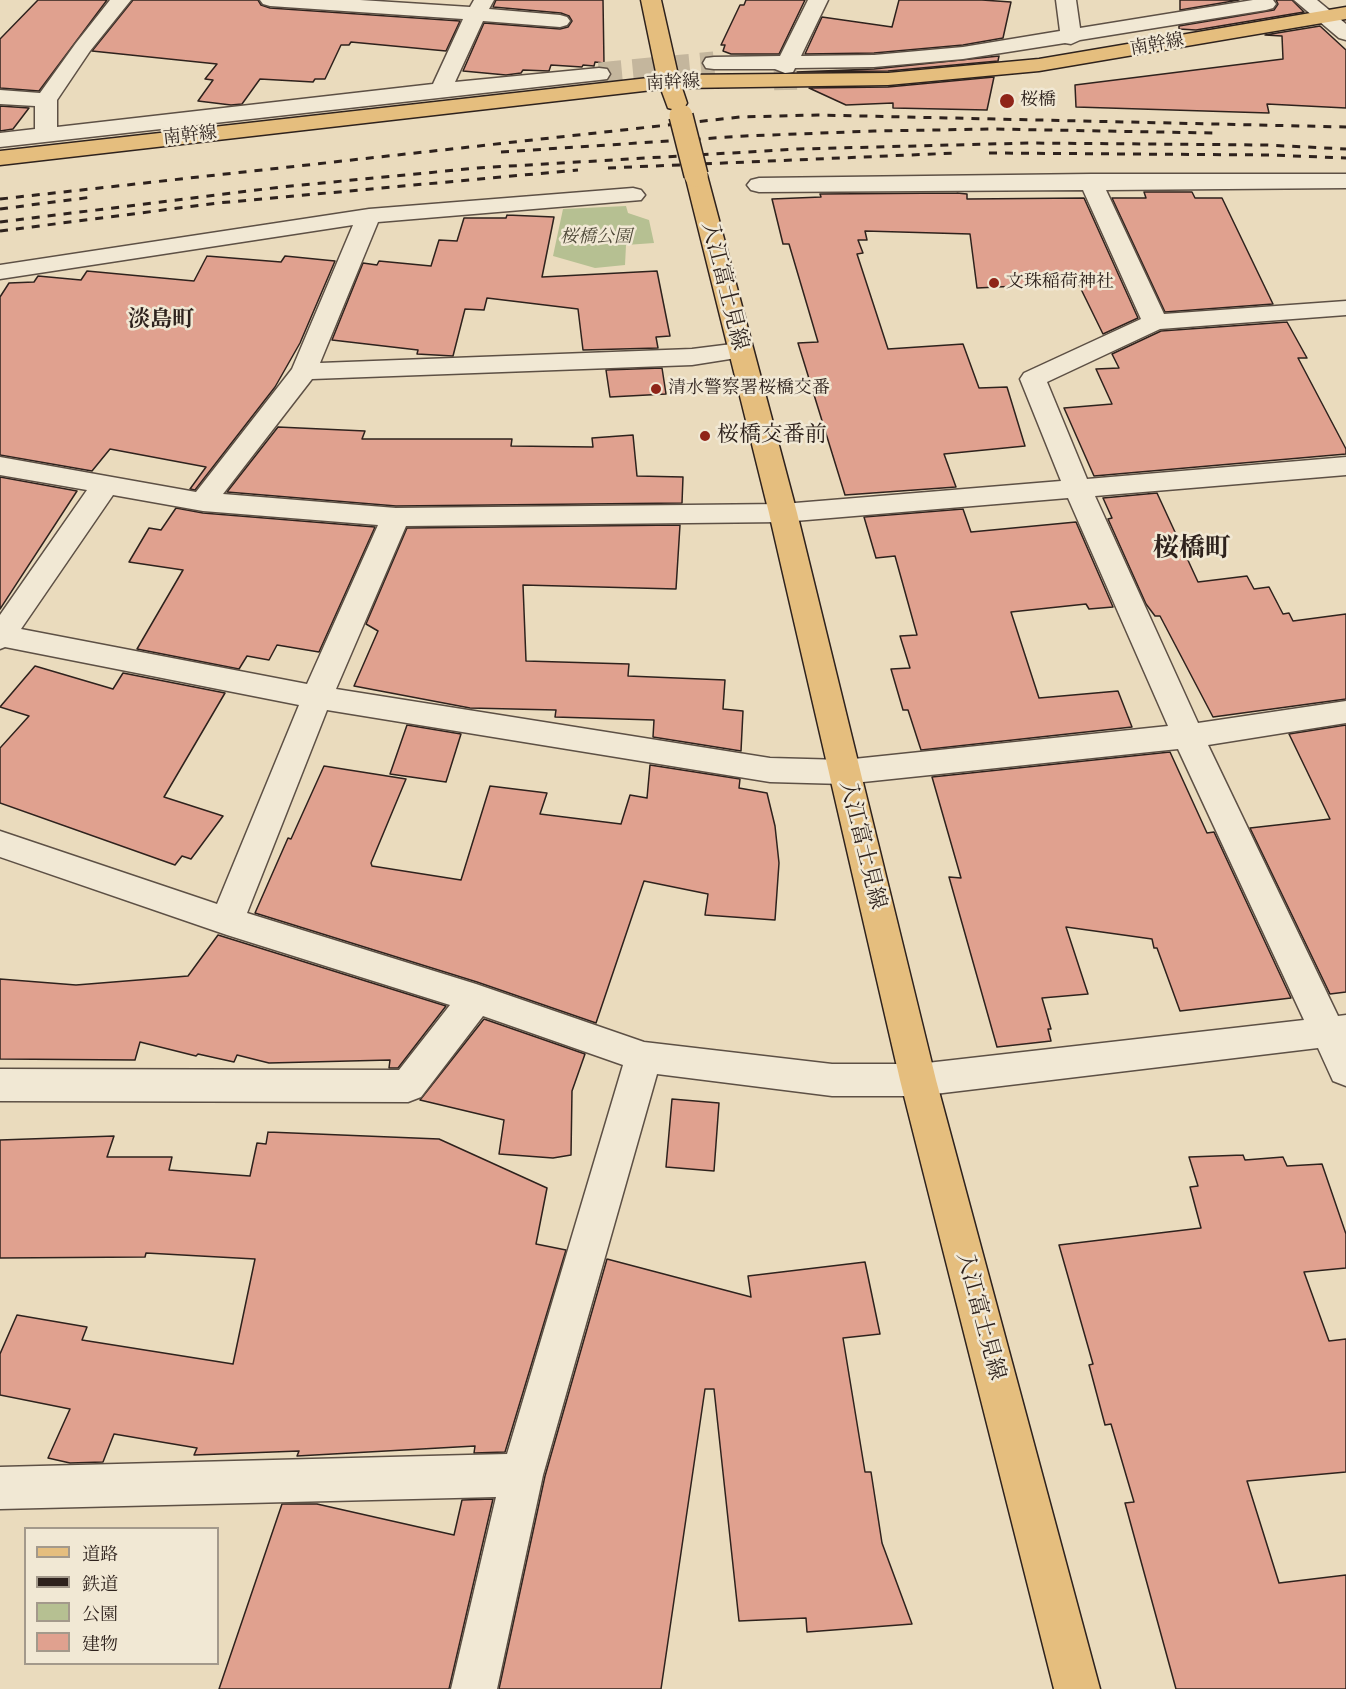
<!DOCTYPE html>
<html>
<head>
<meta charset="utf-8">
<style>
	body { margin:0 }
	#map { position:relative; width:1346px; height:1689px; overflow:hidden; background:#eadbbd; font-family:"IM FELL French Canon","Noto Serif JP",serif }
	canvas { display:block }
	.legend { position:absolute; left:24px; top:1527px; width:195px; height:138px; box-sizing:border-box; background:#f1e8d4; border:2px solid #a3998b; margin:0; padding:8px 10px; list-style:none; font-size:18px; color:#2e221d }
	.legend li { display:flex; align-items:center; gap:12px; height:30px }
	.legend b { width:30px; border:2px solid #a3998b }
</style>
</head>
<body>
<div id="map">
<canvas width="1346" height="1689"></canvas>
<ul class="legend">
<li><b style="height:8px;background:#e5be7e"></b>道路</li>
<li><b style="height:8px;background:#2e221d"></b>鉄道</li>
<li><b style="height:16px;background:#b6c092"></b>公園</li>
<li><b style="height:16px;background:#e0a18f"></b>建物</li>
</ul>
</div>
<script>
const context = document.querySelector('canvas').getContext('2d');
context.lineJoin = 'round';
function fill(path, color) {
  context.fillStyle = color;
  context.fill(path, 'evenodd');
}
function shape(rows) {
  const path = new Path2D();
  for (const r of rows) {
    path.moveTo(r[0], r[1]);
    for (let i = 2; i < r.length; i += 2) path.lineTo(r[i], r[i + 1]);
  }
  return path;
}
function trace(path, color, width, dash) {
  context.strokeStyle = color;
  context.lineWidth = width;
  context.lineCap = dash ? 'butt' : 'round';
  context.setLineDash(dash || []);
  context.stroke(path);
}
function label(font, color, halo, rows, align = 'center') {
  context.font = font + ' "IM FELL French Canon","Noto Serif JP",serif';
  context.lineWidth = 5;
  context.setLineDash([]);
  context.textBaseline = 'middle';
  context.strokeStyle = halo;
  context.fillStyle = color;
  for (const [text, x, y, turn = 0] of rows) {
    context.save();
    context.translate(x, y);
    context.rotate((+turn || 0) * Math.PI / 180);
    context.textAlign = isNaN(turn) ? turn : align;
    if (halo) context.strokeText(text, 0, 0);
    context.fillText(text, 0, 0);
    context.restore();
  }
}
fill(shape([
	[626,206,628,213,649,220,654,243,626,245,625,265,595,268,553,256,563,209]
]), '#b6c092');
const building = shape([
	[38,0,107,0,39,91,0,88,0,39,38,0],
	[133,0,258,0,261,5,270,8,460,21,446,51,351,42,349,45,341,45,325,79,315,79,313,82,260,79,242,104,231,105,198,101,213,80,205,79,217,64,92,51,133,0],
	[496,0,603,0,604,63,595,62,594,66,583,65,582,67,551,65,549,71,523,70,521,73,506,75,463,71,484,23,560,29,568,27,572,21,569,16,561,13,493,7,496,0],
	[746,0,805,0,779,54,731,54,723,51,725,45,721,45,740,5,744,5,746,0],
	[899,0,982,0,1011,2,1003,38,963,45,874,53,805,54,822,17,892,27,899,0],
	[1180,0,1239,0,1180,10,1180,0],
	[1276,0,1292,0,1304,12,1196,30,1179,29,1179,26,1274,10,1278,4,1276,0],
	[1320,26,1346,50,1346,108,1267,104,1269,113,1076,107,1075,85,1283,59,1282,36,1265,35,1320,26],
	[999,56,998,61,888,71,796,72,874,69,999,56],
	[994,77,987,110,893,108,893,103,846,105,809,88,888,87,994,77],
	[0,106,29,108,13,129,0,131,0,106],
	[1144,192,1192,192,1195,198,1222,198,1273,304,1165,312,1112,198,1146,198,1144,192],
	[957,193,967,194,967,199,1084,198,1138,318,1103,334,1078,283,977,288,970,234,865,231,867,240,858,240,863,253,857,254,888,349,963,344,979,388,1007,387,1025,446,944,454,956,487,845,495,798,343,818,342,789,244,783,244,772,199,821,197,820,194,957,193],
	[507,215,554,217,542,277,657,271,670,336,656,337,658,348,583,350,578,309,487,298,484,310,465,309,453,356,417,354,418,350,332,340,363,263,377,265,379,261,431,266,439,240,457,241,464,218,506,218,507,215],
	[207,256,281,262,285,256,335,261,300,343,275,387,195,490,190,489,206,467,110,449,92,471,0,455,0,297,9,283,34,282,38,276,81,280,87,271,194,281,207,256],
	[1287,322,1307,358,1298,358,1346,449,1346,454,1094,476,1064,408,1112,404,1096,369,1119,368,1112,354,1161,331,1287,322],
	[662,368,666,394,610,397,606,370,662,368],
	[278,427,365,431,362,439,512,439,511,446,593,447,592,438,633,435,637,476,683,477,682,503,396,506,227,492,278,427],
	[0,477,77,491,0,609,0,477],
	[1157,493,1198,582,1247,576,1254,589,1269,587,1283,614,1289,613,1293,621,1346,614,1346,699,1213,717,1160,616,1155,616,1146,604,1108,519,1112,518,1103,498,1157,493],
	[176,508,203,513,375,527,319,652,277,645,269,660,247,656,239,669,137,649,183,570,129,562,149,528,161,530,176,508],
	[963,509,971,532,1076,522,1113,607,1089,609,1086,604,1011,612,1039,698,1118,691,1132,727,921,750,908,710,903,710,891,669,910,668,900,636,917,635,895,556,876,558,864,517,963,509],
	[680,525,676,589,523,585,526,661,629,664,628,676,725,680,723,709,743,711,741,751,653,737,654,720,555,717,556,710,470,708,354,686,378,631,366,624,407,528,680,525],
	[35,666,113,689,123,673,225,693,164,797,223,816,191,859,182,856,175,865,0,803,0,748,29,716,0,707,35,666],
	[407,725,461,734,446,782,390,774,407,725],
	[1346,725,1346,992,1330,994,1250,828,1330,819,1289,734,1346,725],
	[1170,752,1207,833,1214,832,1291,998,1180,1011,1157,948,1154,948,1152,939,1066,927,1088,994,1042,998,1051,1029,1048,1029,1051,1041,997,1047,949,877,961,878,932,777,1170,752],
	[650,765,740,779,739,788,767,793,775,826,779,863,775,920,705,915,708,894,644,881,596,1023,477,982,255,913,288,838,291,839,324,766,406,779,371,863,372,866,461,880,490,786,547,793,540,814,621,824,630,795,647,798,650,765],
	[218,935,446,1006,398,1068,389,1068,390,1060,269,1063,237,1055,234,1062,198,1054,196,1056,140,1042,135,1060,0,1059,0,979,76,985,188,976,218,935],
	[484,1019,585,1054,572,1091,571,1155,553,1158,499,1154,504,1120,420,1100,484,1019],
	[672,1099,719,1103,714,1171,666,1167,672,1099],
	[268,1132,439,1139,547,1188,536,1244,566,1250,505,1452,474,1453,475,1446,297,1456,299,1451,194,1455,197,1448,114,1434,103,1462,70,1463,48,1458,70,1409,0,1395,0,1354,17,1315,87,1327,82,1340,233,1364,255,1259,146,1253,145,1257,0,1258,0,1140,114,1136,107,1157,172,1157,169,1170,250,1176,257,1143,266,1144,268,1132],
	[1243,1155,1245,1160,1283,1157,1287,1166,1322,1164,1346,1234,1346,1268,1304,1272,1329,1341,1346,1339,1346,1472,1247,1481,1279,1583,1346,1575,1346,1689,1176,1689,1125,1503,1134,1502,1111,1424,1105,1425,1089,1365,1093,1364,1059,1245,1201,1228,1190,1187,1198,1186,1189,1157,1243,1155],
	[607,1259,751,1297,748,1276,865,1262,880,1334,843,1338,865,1472,871,1472,882,1543,912,1624,807,1632,806,1618,739,1621,714,1389,705,1389,661,1689,499,1689,545,1476,607,1259],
	[493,1499,449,1689,219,1689,282,1504,317,1504,454,1535,462,1500,493,1499]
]);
fill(building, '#e0a18f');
trace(building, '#2e221d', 1.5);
trace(shape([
	[785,67,786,100],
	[599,74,714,63]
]), '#c4b69d', 23, [23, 11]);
const minor = shape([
	[110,0,131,0,90,51,57,100,57,127,433,84,463,19,270,6,263,4,260,0,360,0,470,7,474,0,494,0,489,9,560,15,567,17,570,21,567,25,560,27,483,21,455,82,599,68,607,69,610,74,607,79,599,80,0,147,0,133,35,129,35,106,0,104,0,90,40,93,76,43,110,0],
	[808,0,828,0,801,56,874,55,963,47,1060,31,1056,0,1076,0,1080,28,1253,0,1273,0,1276,4,1273,8,1266,10,1080,40,1071,44,1065,43,963,59,874,67,795,68,793,72,785,73,775,69,714,69,706,68,703,63,706,58,714,57,780,56,808,0],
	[1294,0,1317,0,1346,24,1346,40,1339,38,1294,0],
	[1091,174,1346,174,1346,188,1106,190,1164,314,1346,301,1346,315,1160,329,1047,382,1087,479,1346,457,1346,475,1095,496,1198,723,1346,701,1346,723,1208,745,1338,1016,1346,1015,1346,1086,1333,1081,1318,1048,918,1096,832,1096,657,1074,543,1475,497,1689,451,1689,496,1497,0,1509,0,1467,507,1454,623,1065,483,1016,421,1097,408,1102,0,1101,0,1069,399,1070,450,1005,227,935,0,857,0,831,217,904,299,705,5,647,0,649,0,615,87,490,0,475,0,457,196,492,292,369,353,225,0,279,0,265,369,209,633,188,641,190,645,195,641,200,378,222,320,363,692,349,740,343,749,346,753,351,749,356,692,365,312,379,223,494,396,508,783,504,1061,481,1020,379,1024,373,1141,319,1083,190,759,192,751,190,747,185,751,180,759,178,1091,174],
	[113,495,203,511,378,525,307,684,21,629,113,495],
	[1068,498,1168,726,844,760,770,758,336,689,406,526,783,522,1068,498],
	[327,710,770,782,844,784,1178,749,1304,1020,918,1064,832,1064,644,1042,476,984,247,913,327,710]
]);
const major = shape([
	[641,0,661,0,678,75,888,73,1039,59,1346,7,1346,19,1039,71,888,85,682,88,687,103,684,108,676,110,668,108,661,89,0,165,0,151,657,77,641,0],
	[696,168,704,170,707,175,797,513,936,1080,1100,1689,1054,1689,900,1080,769,513,685,175,688,170,696,168]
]);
trace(minor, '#5d5045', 3);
trace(major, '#2e221d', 3);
fill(minor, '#f1e8d4');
fill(major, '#e5be7e');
trace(shape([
	[501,152,745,136,874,131,993,129,1214,133],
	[989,153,1271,155,1346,158],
	[608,168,956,153],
	[0,199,740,117,818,115,1346,127],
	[0,209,92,197],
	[0,222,281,187,477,168,798,149,1029,143,1266,145,1346,149],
	[0,231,218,203,578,170]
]), '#2e221d', 3, [8, 8]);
const majorBridge = shape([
	[681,116,696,175]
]);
trace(majorBridge, '#2e221d', 26, []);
trace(majorBridge, '#e5be7e', 23);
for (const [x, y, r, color] of [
	[1007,101,8,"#8f2418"],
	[994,283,6,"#8f2418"],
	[656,389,6,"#8f2418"],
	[705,436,6,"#8f2418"]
]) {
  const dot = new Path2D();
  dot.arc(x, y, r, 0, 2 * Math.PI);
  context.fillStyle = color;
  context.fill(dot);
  trace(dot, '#f1e8d4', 2);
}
label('18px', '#2e221d', '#f1e8d4', [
	["南幹線",1157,45,-10],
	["南幹線",673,83,-3],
	["南幹線",190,136,-6]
]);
label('18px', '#2e221d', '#f1e8d4', [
	["桜橋",1020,101],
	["文珠稲荷神社",1006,283],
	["清水警察署桜橋交番",668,389]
], 'left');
label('italic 18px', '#504a3a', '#f1e8d4', [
	["桜橋公園",596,238]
]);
label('22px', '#2e221d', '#f1e8d4', [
	["入江富士見線",724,286,76],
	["入江富士見線",862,845,76],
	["入江富士見線",980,1316,75]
]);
label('bold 22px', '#2e221d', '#f1e8d4', [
	["淡島町",161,321]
]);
label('22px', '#2e221d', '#f1e8d4', [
	["桜橋交番前",717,436]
], 'left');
label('bold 26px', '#2e221d', '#f1e8d4', [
	["桜橋町",1192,550]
]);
</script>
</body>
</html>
